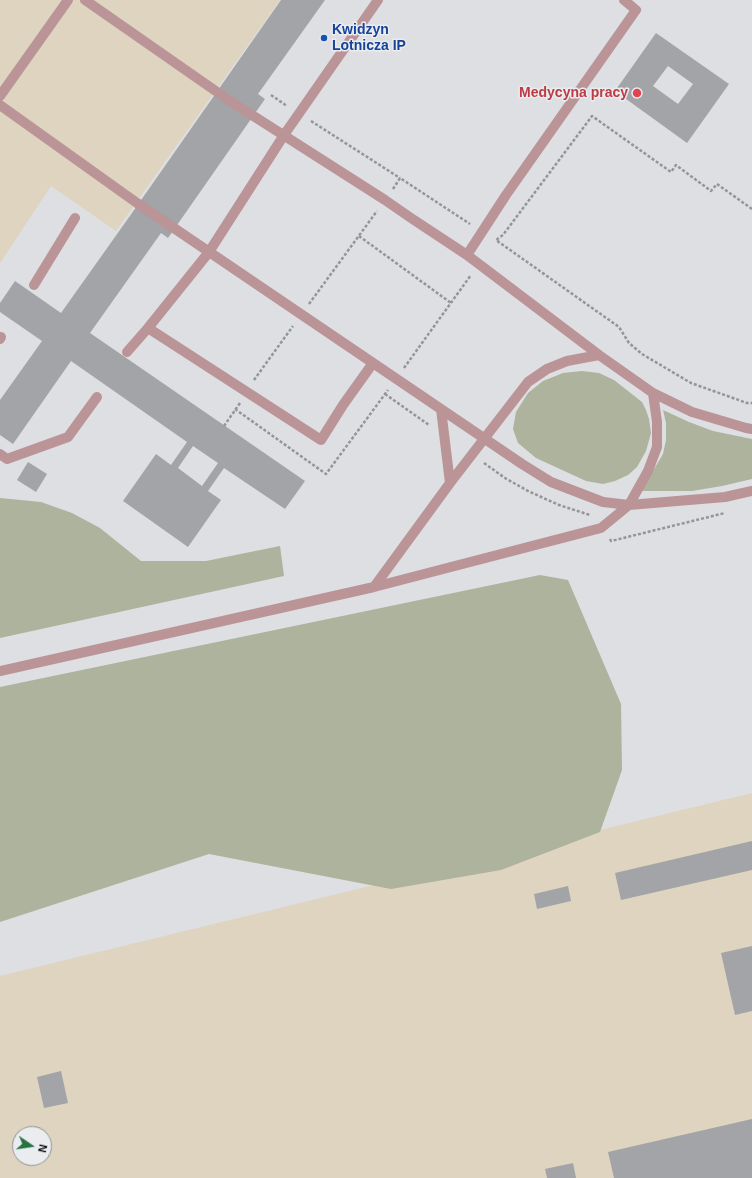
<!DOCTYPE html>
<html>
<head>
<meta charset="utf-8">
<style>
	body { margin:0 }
	#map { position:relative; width:752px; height:1178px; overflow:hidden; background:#dddfe2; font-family:Arial,sans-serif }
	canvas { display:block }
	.north { position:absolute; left:12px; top:1126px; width:40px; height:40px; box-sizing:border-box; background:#eaecf0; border:1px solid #929396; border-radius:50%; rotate:103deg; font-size:11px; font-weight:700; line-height:16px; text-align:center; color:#0d0d0e }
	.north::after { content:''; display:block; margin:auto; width:14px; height:18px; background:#267241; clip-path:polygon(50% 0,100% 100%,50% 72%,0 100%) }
</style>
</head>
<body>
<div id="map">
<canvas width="752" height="1178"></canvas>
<div class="north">N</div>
</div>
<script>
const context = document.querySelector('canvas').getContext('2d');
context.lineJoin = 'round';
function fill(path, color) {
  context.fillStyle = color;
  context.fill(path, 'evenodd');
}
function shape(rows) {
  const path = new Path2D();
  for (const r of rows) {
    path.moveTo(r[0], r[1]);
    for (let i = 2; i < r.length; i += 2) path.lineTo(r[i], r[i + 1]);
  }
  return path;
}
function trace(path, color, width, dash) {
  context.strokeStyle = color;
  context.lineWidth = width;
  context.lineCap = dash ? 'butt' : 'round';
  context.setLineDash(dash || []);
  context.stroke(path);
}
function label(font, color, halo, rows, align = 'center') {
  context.font = font + ' Arial,sans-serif';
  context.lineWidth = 3;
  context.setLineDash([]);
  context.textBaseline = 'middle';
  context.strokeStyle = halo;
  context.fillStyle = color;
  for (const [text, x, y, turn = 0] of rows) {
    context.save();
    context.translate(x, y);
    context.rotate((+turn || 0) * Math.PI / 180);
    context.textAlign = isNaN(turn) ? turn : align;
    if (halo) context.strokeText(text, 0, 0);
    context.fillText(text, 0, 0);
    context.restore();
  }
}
fill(shape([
	[0,0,280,0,116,231,51,186,0,263],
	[752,793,752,1178,0,1178,0,976],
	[20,1134,44,1134,44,1158,20,1158]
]), '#ded4bf');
fill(shape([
	[582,371,599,373,614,380,642,402,646,410,649,419,651,433,646,451,637,467,628,475,615,481,603,484,586,481,536,458,518,443,513,429,516,412,528,393,543,381,563,373],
	[663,410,689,422,713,431,752,439,752,479,722,486,692,491,641,491,663,454,666,440,666,423],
	[0,498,41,502,72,513,100,528,141,561,206,561,280,546,284,576,0,638],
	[540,575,568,580,621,704,622,770,600,832,501,870,391,889,209,854,0,922,0,687]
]), '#adb39c');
fill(shape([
	[281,0,325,0,258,94,265,99,168,238,161,233,90,333,305,481,285,509,224,468,208,491,221,500,188,547,123,501,156,454,171,465,187,442,71,361,13,444,0,435,0,400,42,341,0,312,0,303,15,281,61,313,132,213],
	[193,446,218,463,202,486,178,468],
	[656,33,729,84,687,143,615,91],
	[668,66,693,84,678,104,653,86],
	[28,462,47,474,36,492,17,480],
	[752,841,752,870,621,900,615,873],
	[568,886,571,901,537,909,534,894],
	[752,946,752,1011,735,1015,721,953],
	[61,1071,68,1103,44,1108,37,1077],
	[752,1119,752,1178,614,1178,608,1152],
	[573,1163,576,1178,547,1178,545,1169]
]), '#a2a4a7');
trace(shape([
	[271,95,287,106],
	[311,121,400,178],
	[393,189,400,178,470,224],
	[752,209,717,184,711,191,676,165,671,172,592,116,503,235,496,240,619,327,629,343,642,354,691,383,747,403,752,403],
	[359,236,451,303],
	[309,304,377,211],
	[404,368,471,275],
	[254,380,293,326],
	[385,394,429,425],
	[235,409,326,474,388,390],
	[224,426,240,403],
	[484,463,505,478,528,491,559,505,590,515],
	[610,539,611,541,725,513]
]), '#949598', 2.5, [3, 2]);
trace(shape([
	[85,0,230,101,385,200,411,218,467,255,599,355,653,393,692,412,746,428,752,429],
	[0,96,68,0],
	[0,105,137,203,522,464,551,482,603,502,629,505,725,497,752,491],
	[467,255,506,195,636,10,624,0],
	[34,285,75,218],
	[0,339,1,337],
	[127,352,148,328],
	[373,363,343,405,321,440,148,328,209,252,284,135,378,0],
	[441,409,450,483],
	[0,454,7,459,68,437,97,397],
	[374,587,450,483,528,382,547,369,567,361,599,355],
	[0,671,374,587,601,528,629,505,648,471,657,447,657,422,653,393]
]), '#bb9497', 10);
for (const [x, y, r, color] of [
	[324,38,4,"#1a4fb4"],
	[637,93,5,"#e0444e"]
]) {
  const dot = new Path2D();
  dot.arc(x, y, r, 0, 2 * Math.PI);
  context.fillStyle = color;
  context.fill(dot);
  trace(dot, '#eaecf0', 1.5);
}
label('bold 14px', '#164399', '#eaecf0', [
	["Kwidzyn",332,30],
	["Lotnicza IP",332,46]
], 'left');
label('bold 14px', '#be3a42', '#eaecf0', [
	["Medycyna pracy",628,93]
], 'right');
</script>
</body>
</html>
